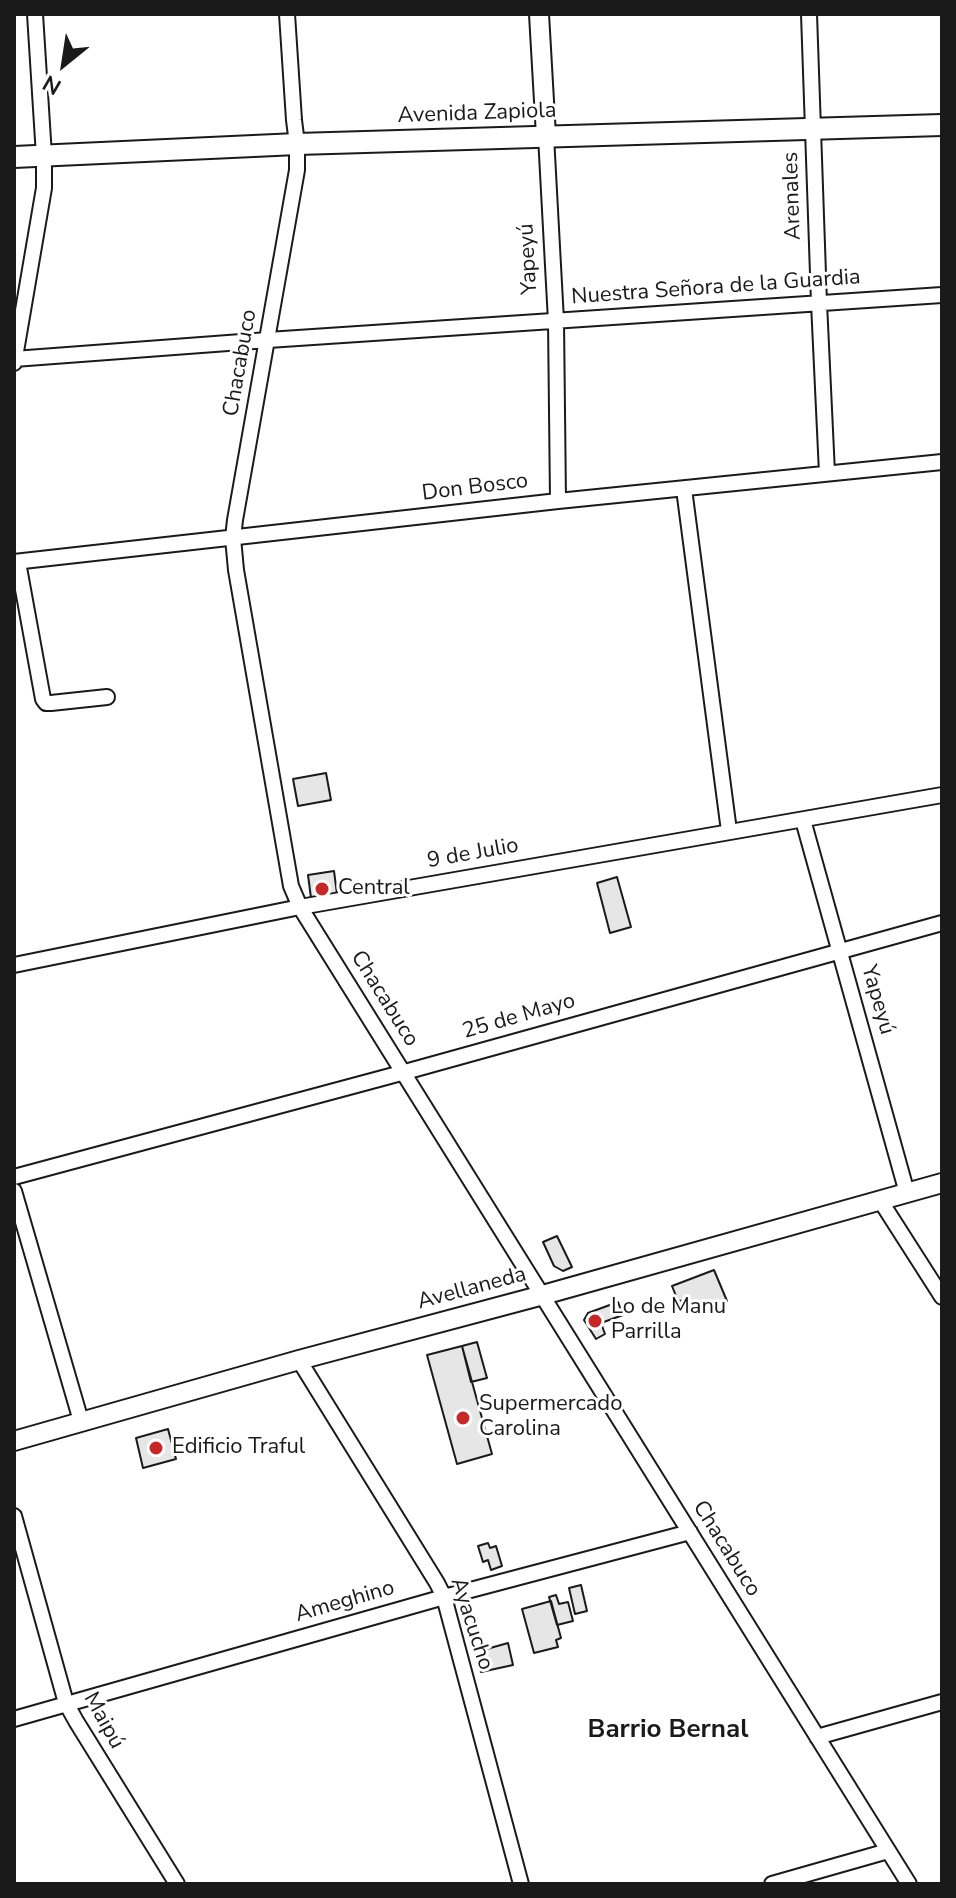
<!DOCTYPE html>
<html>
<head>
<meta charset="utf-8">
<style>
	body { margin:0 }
	#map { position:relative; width:956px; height:1898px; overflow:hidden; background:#fff; font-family:"Nunito Sans",sans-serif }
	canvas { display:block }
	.frame { position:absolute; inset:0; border:16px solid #1a1a1a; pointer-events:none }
	.north { position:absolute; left:24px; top:24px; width:80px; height:80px; -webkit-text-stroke:6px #fff; paint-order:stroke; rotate:210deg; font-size:22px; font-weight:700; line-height:32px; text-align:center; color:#1a1a1a }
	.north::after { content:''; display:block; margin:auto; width:28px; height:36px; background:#1a1a1a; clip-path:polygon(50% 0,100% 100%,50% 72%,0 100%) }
</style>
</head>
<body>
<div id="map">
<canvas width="956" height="1898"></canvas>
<div class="frame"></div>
<div class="north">N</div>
</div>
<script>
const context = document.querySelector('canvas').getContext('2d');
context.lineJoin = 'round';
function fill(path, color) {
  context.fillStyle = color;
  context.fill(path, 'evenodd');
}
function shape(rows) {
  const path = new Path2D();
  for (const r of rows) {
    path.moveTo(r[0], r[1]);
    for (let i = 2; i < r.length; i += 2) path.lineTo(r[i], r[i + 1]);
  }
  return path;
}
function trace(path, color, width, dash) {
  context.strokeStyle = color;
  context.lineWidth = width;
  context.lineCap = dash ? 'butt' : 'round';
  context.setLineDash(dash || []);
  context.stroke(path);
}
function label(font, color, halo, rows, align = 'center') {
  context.font = font + ' "Nunito Sans",sans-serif';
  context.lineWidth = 6;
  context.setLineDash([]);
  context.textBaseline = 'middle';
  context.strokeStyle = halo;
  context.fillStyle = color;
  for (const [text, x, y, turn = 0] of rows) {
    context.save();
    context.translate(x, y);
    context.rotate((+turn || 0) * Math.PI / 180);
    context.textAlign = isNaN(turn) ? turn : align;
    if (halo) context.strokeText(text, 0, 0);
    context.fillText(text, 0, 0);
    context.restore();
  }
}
const building = shape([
	[326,773,331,800,298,806,293,779,326,773],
	[334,871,337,894,311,898,308,875,334,871],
	[617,877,631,927,610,933,597,883,617,877],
	[557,1236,572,1267,563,1271,554,1266,543,1242,557,1236],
	[714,1270,727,1301,704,1310,703,1307,692,1311,688,1300,678,1301,672,1286,714,1270],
	[618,1302,623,1315,601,1323,605,1334,596,1339,584,1320,588,1313,618,1302],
	[477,1342,487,1378,471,1382,462,1346,477,1342],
	[462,1346,492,1454,457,1464,427,1355,462,1346],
	[168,1429,176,1459,143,1468,136,1438,168,1429],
	[488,1543,490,1548,496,1546,502,1566,491,1570,488,1560,483,1562,478,1546,488,1543],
	[581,1585,587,1611,575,1614,569,1588,581,1585],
	[556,1595,559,1604,568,1602,573,1621,557,1625,549,1597,556,1595],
	[551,1601,561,1638,556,1640,558,1647,534,1653,522,1609,551,1601],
	[508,1643,513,1665,481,1672,476,1652,508,1643]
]);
fill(building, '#e6e6e6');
trace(building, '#1a1a1a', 2);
const minor = shape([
	[287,14,294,120,297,144,297,170,235,520,233,538,236,570,291,886,300,907,909,1884],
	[809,14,819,303,827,473],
	[546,136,556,321,558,501],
	[14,359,268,340,942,295],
	[14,363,44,188,44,156,35,14],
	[684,489,729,831],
	[14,562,558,501,942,462],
	[18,562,43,699,46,703,51,703,107,697],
	[803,820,907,1193],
	[14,965,300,907,942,795],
	[14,1177,405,1072,942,923],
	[14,1191,81,1421],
	[880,1200,942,1297],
	[299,1360,437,1583,444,1597,521,1884],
	[14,1516,66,1703,76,1721,177,1884],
	[14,1719,444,1597,690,1532],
	[817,1737,942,1702],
	[772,1884,888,1851]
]);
const tertiary = shape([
	[539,14,546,136],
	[14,1441,299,1360,543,1295,942,1183]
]);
const secondary = shape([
	[14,157,297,144,942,125]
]);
trace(minor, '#1a1a1a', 18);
trace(tertiary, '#1a1a1a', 22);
trace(secondary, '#1a1a1a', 24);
trace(minor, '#fff', 14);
trace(tertiary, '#fff', 18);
trace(secondary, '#fff', 20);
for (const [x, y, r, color] of [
	[322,889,8,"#c62828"],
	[595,1321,8,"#c62828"],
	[463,1418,8,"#c62828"],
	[156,1448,8,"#c62828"]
]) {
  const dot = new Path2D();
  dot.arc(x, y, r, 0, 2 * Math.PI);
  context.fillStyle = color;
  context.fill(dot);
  trace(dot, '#fff', 3);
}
label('22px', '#1a1a1a', '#fff', [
	["Avenida Zapiola",477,114,-2],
	["Arenales",793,196,-92],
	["Yapeyú",529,259,-93],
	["Nuestra Señora de la Guardia",716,288,-4],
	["Chacabuco",241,363,-80],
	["Don Bosco",475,488,-7],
	["9 de Julio",473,854,-10],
	["Chacabuco",384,999,58],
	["Yapeyú",877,1000,74],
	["25 de Mayo",519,1017,-16],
	["Avellaneda",472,1289,-15],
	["Chacabuco",726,1549,58],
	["Ameghino",345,1602,-16],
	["Ayacucho",471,1624,72],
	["Maipú",103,1721,61]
]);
label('22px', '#1a1a1a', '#fff', [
	["Central",338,889],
	["Lo de Manu",611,1308],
	["Parrilla",611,1333],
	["Supermercado",479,1405],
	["Carolina",479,1430],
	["Edificio Traful",172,1448]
], 'left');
label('bold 26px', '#1a1a1a', '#fff', [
	["Barrio Bernal",668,1731]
]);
</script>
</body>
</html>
